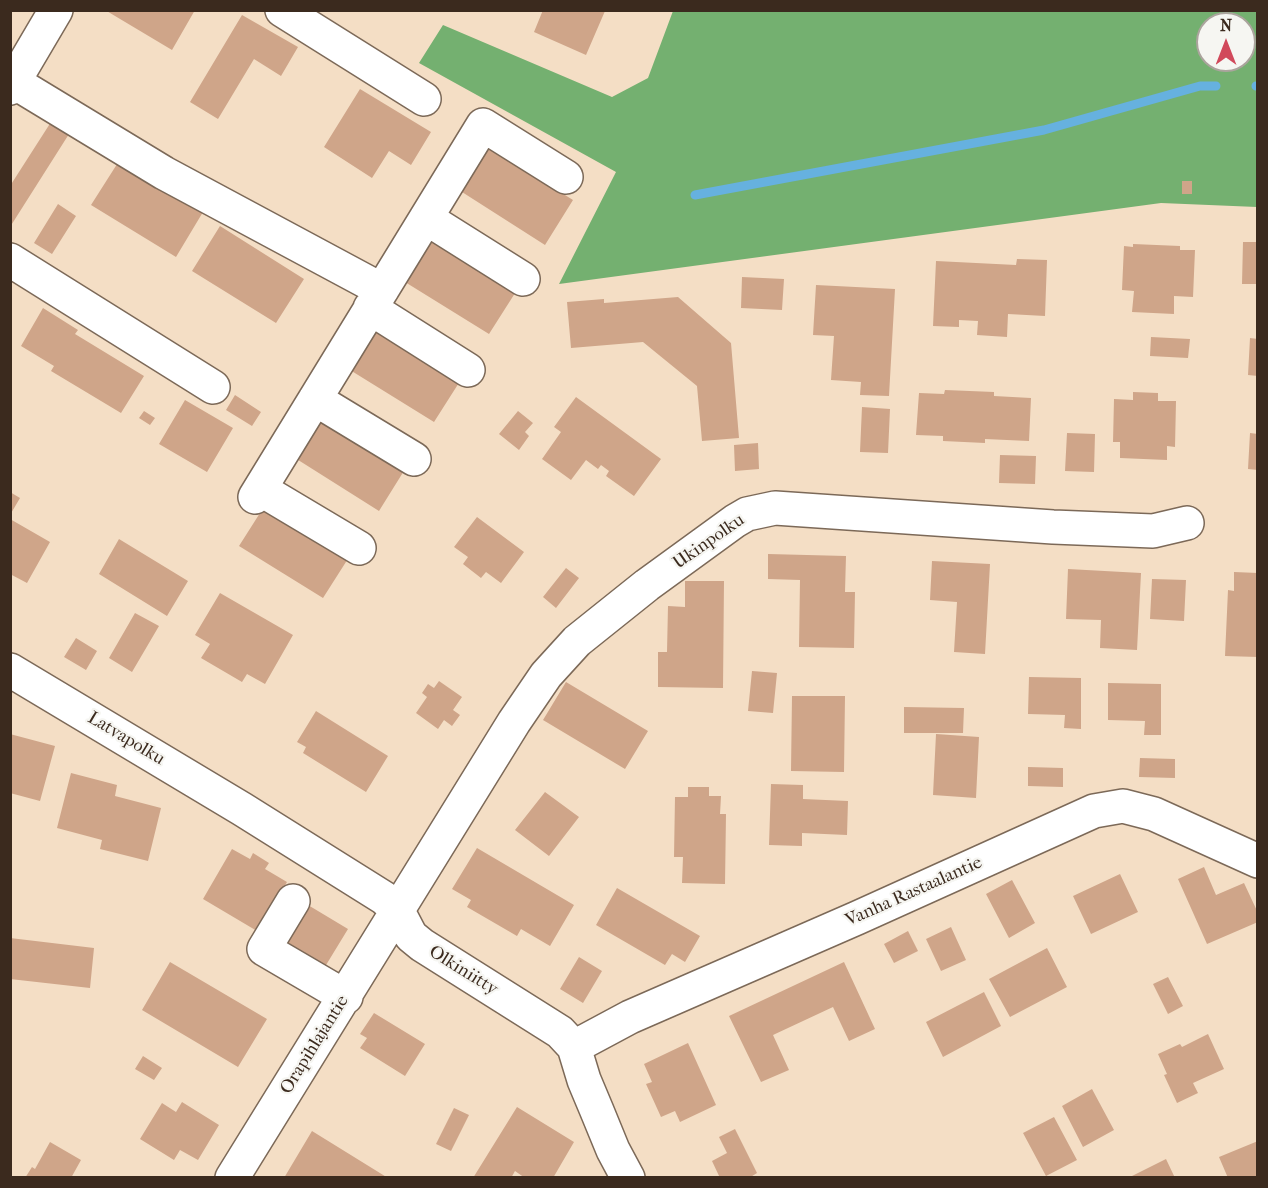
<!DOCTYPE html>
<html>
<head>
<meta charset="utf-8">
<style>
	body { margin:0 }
	#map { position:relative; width:1268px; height:1188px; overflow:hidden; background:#f4dec5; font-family:"IM FELL French Canon",serif }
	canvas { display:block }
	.frame { position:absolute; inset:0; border:12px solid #3b2a1e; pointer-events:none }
	.north { position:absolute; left:1196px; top:12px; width:60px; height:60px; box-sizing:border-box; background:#f6f6f2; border:2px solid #aba49d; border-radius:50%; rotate:0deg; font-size:16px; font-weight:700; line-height:24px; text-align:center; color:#3b2a1e }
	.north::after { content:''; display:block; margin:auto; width:21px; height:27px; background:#d1495b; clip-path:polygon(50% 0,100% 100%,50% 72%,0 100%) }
</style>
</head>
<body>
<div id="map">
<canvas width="1268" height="1188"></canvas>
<div class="frame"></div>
<div class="north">N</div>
</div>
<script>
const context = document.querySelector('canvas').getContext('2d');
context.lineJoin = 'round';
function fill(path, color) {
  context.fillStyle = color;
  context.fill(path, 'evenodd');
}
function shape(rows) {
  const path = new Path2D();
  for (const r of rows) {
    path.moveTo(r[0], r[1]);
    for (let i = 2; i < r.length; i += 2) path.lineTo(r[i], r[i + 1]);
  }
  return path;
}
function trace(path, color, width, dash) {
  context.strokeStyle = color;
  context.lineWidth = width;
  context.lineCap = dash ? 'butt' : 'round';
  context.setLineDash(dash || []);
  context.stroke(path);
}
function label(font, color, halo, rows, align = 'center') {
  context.font = font + ' "IM FELL French Canon",serif';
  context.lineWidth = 4.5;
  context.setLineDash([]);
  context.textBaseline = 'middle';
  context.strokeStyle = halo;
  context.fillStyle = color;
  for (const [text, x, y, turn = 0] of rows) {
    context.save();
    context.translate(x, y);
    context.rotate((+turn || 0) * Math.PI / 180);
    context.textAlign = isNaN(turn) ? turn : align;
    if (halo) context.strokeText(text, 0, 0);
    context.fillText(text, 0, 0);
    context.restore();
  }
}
fill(shape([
	[673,11,1257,11,1257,207,1161,203,559,284,616,172,419,63,443,25,612,97,648,78],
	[1208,24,1244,24,1244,60,1208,60]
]), '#74b070');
trace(shape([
	[1256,86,1258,86],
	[695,195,1044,130,1200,86,1216,86]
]), '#66b1df', 9);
fill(shape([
	[105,10,195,10,172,50],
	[543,10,605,11,586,55,534,32],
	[242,15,298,47,281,76,254,59,218,119,190,102],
	[360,89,431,132,411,165,389,151,372,178,324,147],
	[51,122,69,134,10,227,10,186],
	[489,148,573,200,545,245,462,192],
	[119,161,203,212,176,257,91,205],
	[1182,181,1192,181,1192,194,1182,194],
	[58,204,76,216,52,254,34,243],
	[220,226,304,279,276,323,192,271],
	[433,237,517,290,489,334,405,282],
	[1243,242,1258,242,1258,284,1242,284],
	[1133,244,1180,246,1180,250,1195,250,1193,297,1174,296,1174,314,1132,312,1134,291,1122,290,1124,246,1133,247],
	[1017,259,1047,260,1045,316,1008,314,1007,337,977,335,978,321,959,320,959,327,933,326,936,261,1016,265],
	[742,277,784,279,782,310,741,308],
	[816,285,895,289,889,396,860,395,861,382,831,380,834,336,813,335],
	[678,297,731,343,739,438,702,441,697,386,643,342,571,348,567,302,604,299,604,303],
	[43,308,78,330,75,334,144,376,121,413,51,371,54,366,21,346],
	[378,326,462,378,434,422,350,370],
	[1151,337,1190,339,1188,358,1150,356],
	[1250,338,1258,339,1258,376,1248,375],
	[945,390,994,392,994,396,1031,398,1029,441,985,439,985,443,943,441,943,436,916,435,919,393,944,394],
	[1133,392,1158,393,1158,401,1176,401,1175,447,1167,446,1167,460,1120,458,1120,442,1113,442,1114,399,1133,400],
	[235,395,261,412,252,426,226,410],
	[576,397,661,459,634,496,606,476,609,471,601,465,598,469,586,460,571,480,542,459,561,432,554,427],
	[185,400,233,428,207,472,159,444],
	[862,407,890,409,888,453,860,452],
	[144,411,155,418,150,425,139,418],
	[518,411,533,423,525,432,529,436,519,450,499,434],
	[323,413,407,466,379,511,295,458],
	[1067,433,1095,434,1094,472,1065,471],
	[1250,433,1258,434,1258,470,1248,469],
	[758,443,759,469,735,471,734,445],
	[1000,455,1036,456,1035,484,999,483],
	[10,492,20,498,10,515],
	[267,502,351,554,323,598,239,546],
	[477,517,524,552,501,583,486,572,481,578,463,564,468,557,454,547],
	[10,519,50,542,27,583,10,574],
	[119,539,188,581,167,616,99,574],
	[768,554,846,556,845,592,855,592,854,648,799,647,800,580,768,579],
	[932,561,990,564,985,654,954,652,957,602,930,600],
	[566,568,579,578,556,608,543,597],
	[1068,569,1141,573,1137,650,1100,648,1101,620,1066,619],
	[1234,572,1258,573,1258,657,1225,656,1228,590,1234,591],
	[1152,579,1186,580,1184,621,1150,619],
	[685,581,724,581,723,688,658,687,658,652,667,652,668,606,685,607],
	[220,593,293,635,265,684,247,674,242,682,201,658,210,644,195,635],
	[135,613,159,626,132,672,109,658],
	[76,638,97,651,86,670,64,657],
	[752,671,777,673,773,713,748,711],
	[1029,677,1081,678,1081,729,1064,728,1065,715,1028,714],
	[439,681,462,697,453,710,460,715,452,726,444,720,438,729,416,713,427,697,422,693,428,684,434,688],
	[566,682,648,731,625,769,543,720],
	[1108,683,1161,684,1161,735,1144,735,1145,721,1108,720],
	[792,696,845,696,844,772,791,771],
	[904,707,964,708,963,733,904,733],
	[316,711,388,756,366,792,303,753,306,747,297,742],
	[10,734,55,746,40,801,10,793],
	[936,734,979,737,976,798,933,795],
	[1140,758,1175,759,1175,778,1139,777],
	[1028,767,1063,768,1063,787,1028,786],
	[71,773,117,785,115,796,161,808,148,861,100,849,102,840,57,828],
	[771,784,803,785,803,799,848,801,847,835,802,833,802,846,769,845],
	[688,787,709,787,709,796,721,796,720,814,726,814,725,884,682,883,683,857,674,857,675,797,688,797],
	[545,792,579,817,549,856,515,830],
	[477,848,574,905,550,946,521,929,517,936,467,907,471,900,452,889],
	[232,849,250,859,253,853,269,863,265,869,287,882,257,931,203,899],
	[1204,867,1216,895,1244,883,1258,913,1258,922,1207,944,1178,879],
	[1120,874,1138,912,1091,934,1073,896],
	[1012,880,1035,923,1009,938,986,894],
	[617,888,700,936,685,962,672,954,665,965,596,925],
	[308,905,348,929,323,970,283,946],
	[951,927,966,960,941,971,926,939],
	[908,931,918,951,894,963,884,944],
	[10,938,94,948,90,988,10,979],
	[1047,948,1067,987,1010,1017,989,979],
	[579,957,602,971,583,1003,560,989],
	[170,962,267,1019,238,1067,142,1010],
	[844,962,875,1029,849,1041,833,1007,773,1035,789,1070,761,1082,729,1016],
	[1168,977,1183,1006,1168,1014,1153,984],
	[984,992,1001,1026,943,1057,926,1022],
	[374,1013,425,1044,405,1076,360,1048,367,1038,360,1034],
	[1208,1034,1224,1069,1193,1083,1198,1093,1177,1103,1164,1075,1167,1074,1158,1054,1180,1044,1182,1047],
	[688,1043,716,1105,680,1122,675,1111,661,1117,646,1084,652,1082,644,1064],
	[143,1056,162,1068,154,1080,135,1069],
	[1092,1089,1114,1130,1083,1147,1062,1106],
	[182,1102,219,1125,198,1160,180,1150,174,1160,140,1139,162,1103,176,1112],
	[517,1107,574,1142,553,1178,525,1178,515,1171,511,1178,473,1178],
	[454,1108,469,1115,451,1151,436,1144],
	[1054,1117,1077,1160,1046,1176,1023,1133],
	[735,1129,757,1173,749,1178,720,1178,712,1161,727,1153,719,1137],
	[312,1131,388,1178,284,1178],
	[1258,1141,1258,1176,1228,1178,1219,1157],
	[50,1142,81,1160,71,1178,25,1178,32,1167,35,1169],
	[1166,1159,1175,1178,1128,1178]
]), '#cfa589');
const minor = shape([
	[282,10,424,99],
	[14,82,164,173,382,290],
	[10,88,56,10],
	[426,218,523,279],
	[10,260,213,387],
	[370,308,468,370],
	[315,399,414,459],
	[260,489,359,548],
	[255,497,483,125,566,177],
	[10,670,242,809,384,898,398,911,411,936,422,945,560,1032,574,1047,584,1080,597,1111,613,1150,628,1178],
	[293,901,264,949,346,997],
	[574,1047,630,1017,857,918,1094,811,1123,806,1154,814,1258,861],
	[232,1178,514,722,546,675,577,641,647,585,735,521,747,514,775,508,1053,527,1153,531,1187,523]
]);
trace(minor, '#7c6958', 36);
trace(minor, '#fff', 33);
label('18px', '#3b2a1e', '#f6f6f2', [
	["Ukinpolku",709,542,-35],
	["Latvapolku",126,739,31],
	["Vanha Rastaalantie",914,892,-24],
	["Olkiniitty",463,971,32],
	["Orapihlajantie",315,1045,-58]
]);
</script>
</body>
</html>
